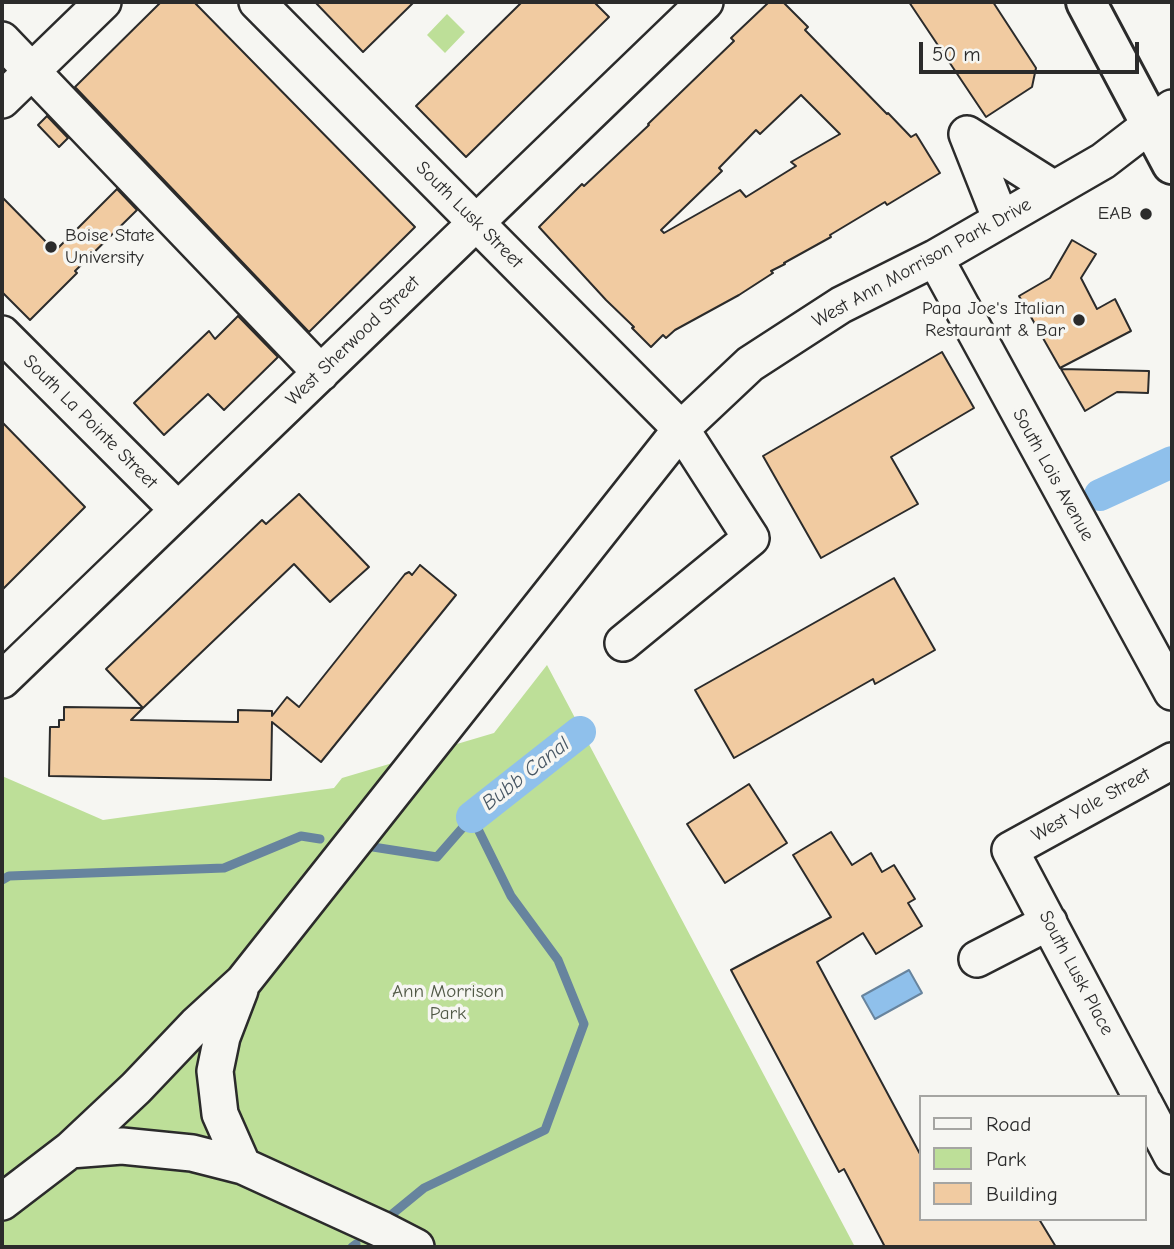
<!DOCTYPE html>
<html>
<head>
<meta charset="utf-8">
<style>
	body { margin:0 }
	#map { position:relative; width:1174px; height:1249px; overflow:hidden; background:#f6f6f2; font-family:"Comic Neue",sans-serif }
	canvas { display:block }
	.frame { position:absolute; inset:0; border:4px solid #2b2b2b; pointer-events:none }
	.legend { position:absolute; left:919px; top:1095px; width:228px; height:126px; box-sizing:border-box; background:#f6f6f2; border:2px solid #a5a5a2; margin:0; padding:9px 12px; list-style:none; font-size:21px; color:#2b2b2b }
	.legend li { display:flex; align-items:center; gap:14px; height:35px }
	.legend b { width:35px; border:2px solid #a5a5a2 }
	.scale { position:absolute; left:919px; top:42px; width:220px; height:32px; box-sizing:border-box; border:4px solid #2b2b2b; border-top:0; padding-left:9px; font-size:21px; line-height:24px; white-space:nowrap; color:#2b2b2b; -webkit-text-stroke:5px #f6f6f2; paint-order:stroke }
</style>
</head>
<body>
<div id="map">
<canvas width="1174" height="1249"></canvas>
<div class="frame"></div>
<ul class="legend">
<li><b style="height:9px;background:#f6f6f2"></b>Road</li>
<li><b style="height:19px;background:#bddf98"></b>Park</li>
<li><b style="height:19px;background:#f1cba1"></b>Building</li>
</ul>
<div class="scale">50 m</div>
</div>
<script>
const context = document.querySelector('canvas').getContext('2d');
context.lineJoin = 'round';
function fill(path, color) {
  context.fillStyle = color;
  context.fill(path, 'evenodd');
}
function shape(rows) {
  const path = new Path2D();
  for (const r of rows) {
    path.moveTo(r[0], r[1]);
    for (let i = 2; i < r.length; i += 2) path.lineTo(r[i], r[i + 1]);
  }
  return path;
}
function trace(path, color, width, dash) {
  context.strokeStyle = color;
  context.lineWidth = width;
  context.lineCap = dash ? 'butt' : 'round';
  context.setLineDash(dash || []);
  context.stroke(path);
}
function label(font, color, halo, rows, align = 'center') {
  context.font = font + ' "Comic Neue",sans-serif';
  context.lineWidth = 7;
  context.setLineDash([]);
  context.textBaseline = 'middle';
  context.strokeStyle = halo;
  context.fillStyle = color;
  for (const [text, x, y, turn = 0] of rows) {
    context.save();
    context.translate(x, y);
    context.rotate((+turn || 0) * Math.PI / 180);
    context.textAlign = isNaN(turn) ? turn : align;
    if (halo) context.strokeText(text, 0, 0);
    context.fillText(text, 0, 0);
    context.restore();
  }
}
fill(shape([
	[447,14,465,32,445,53,427,35],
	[547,665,855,1247,2,1247,2,776,103,820,334,788,342,778,494,733]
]), '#bddf98');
const water = shape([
	[909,970,922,993,875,1019,862,996,909,970]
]);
fill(water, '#8fc0eb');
trace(water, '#67849e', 2);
trace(shape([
	[373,847,437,857,472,817,511,896,558,960,584,1024,545,1130,424,1188,391,1215],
	[2,880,9,876,224,868,301,836,320,839],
	[352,1247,356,1244]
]), '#67849e', 9);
trace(shape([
	[1100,495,1172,462],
	[472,817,580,732]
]), '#8fc0eb', 32);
const building = shape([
	[161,2,194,2,415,227,309,332,75,87,161,2],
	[315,2,414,2,363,52,315,2],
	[522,2,594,2,609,17,466,157,416,106,522,2],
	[769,2,783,2,808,27,805,30,887,114,888,113,911,137,916,134,940,173,887,205,885,202,830,235,831,237,784,263,785,264,771,271,773,273,739,295,675,330,666,338,663,335,651,347,632,328,634,327,606,300,539,227,582,184,584,186,649,125,648,124,734,41,731,38,769,2],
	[801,95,840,134,791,162,796,166,746,197,740,190,664,233,661,230,722,171,719,168,756,130,760,134,801,95],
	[909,2,993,2,1036,68,1032,87,986,117,909,2],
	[47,116,68,138,59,147,38,125,47,116],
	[117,189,137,210,75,271,77,273,30,320,2,292,2,197,55,251,117,189],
	[1072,240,1096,254,1081,278,1097,309,1115,299,1131,331,1060,368,1019,296,1050,278,1072,240],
	[238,316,278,357,224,410,208,394,164,435,134,403,209,331,215,339,238,316],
	[942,352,974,408,891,457,918,504,821,558,763,456,942,352],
	[1061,369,1149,371,1148,393,1117,392,1085,411,1061,369],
	[2,422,85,507,2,590,2,422],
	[299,494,369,567,330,602,294,564,143,708,106,669,262,520,266,524,299,494],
	[420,565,456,595,321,762,272,722,271,780,49,776,50,727,59,727,59,720,64,720,64,707,143,708,131,720,238,722,238,710,272,711,272,716,287,697,299,707,405,574,409,572,412,575,420,565],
	[894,578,935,650,875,684,873,679,734,758,695,690,894,578],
	[749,784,787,843,725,883,687,824,749,784],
	[831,832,852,865,871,853,882,872,894,865,915,899,908,903,922,926,876,954,863,933,817,962,920,1154,920,1219,1039,1219,1056,1247,885,1247,844,1169,839,1172,731,970,831,917,793,855,831,832]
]);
fill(building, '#f1cba1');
trace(building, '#2b2b2b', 2);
const minor = shape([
	[257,2,681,429,751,538,623,643],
	[2,40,321,373],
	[2,100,103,2],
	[967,134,1054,189],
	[967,134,1001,220],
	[935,258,1172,692],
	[2,334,178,510],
	[2,680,705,2],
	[977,959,1049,922],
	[240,990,222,1037,215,1071,220,1114,243,1166],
	[1141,1097,1010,850,1172,761],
	[1144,1103,1172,1156],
	[70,1150,122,1146,192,1153,243,1166,383,1230,416,1247],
	[2,1202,70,1150,136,1088,196,1025,243,982,681,429,750,364,841,305,935,258,1103,161,1172,108]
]);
const major = shape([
	[1086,2,1172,164]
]);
trace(minor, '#2b2b2b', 40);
trace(major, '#2b2b2b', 44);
trace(minor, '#f6f6f2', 35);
trace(major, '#f6f6f2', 38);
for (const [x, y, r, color] of [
	[1146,214,7,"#2b2b2b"],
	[51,247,7,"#2b2b2b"],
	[1079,320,7,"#2b2b2b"]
]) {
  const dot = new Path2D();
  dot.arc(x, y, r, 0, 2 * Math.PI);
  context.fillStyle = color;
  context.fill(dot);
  trace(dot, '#f6f6f2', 2.5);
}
label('19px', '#2b2b2b', '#f6f6f2', [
	["EAB",1132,214],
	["Boise State",65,236,"left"],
	["University",65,258,"left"],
	["Papa Joe's Italian",1065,309],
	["Restaurant & Bar",1065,331]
], 'right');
label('19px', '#2b2b2b', '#f6f6f2', [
	["South Lusk Street",469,215,45],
	["West Ann Morrison Park Drive",922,263,-29],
	["West Sherwood Street",353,341,-44],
	["South La Pointe Street",90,422,45],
	["South Lois Avenue",1053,475,61],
	["West Yale Street",1091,805,-29],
	["South Lusk Place",1076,973,62]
]);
label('19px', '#505846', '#f6f6f2', [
	["Ann Morrison",448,992],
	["Park",448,1014]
]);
label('italic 21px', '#495865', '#f6f6f2', [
	["Bubb Canal",526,774,-38]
]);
</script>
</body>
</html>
